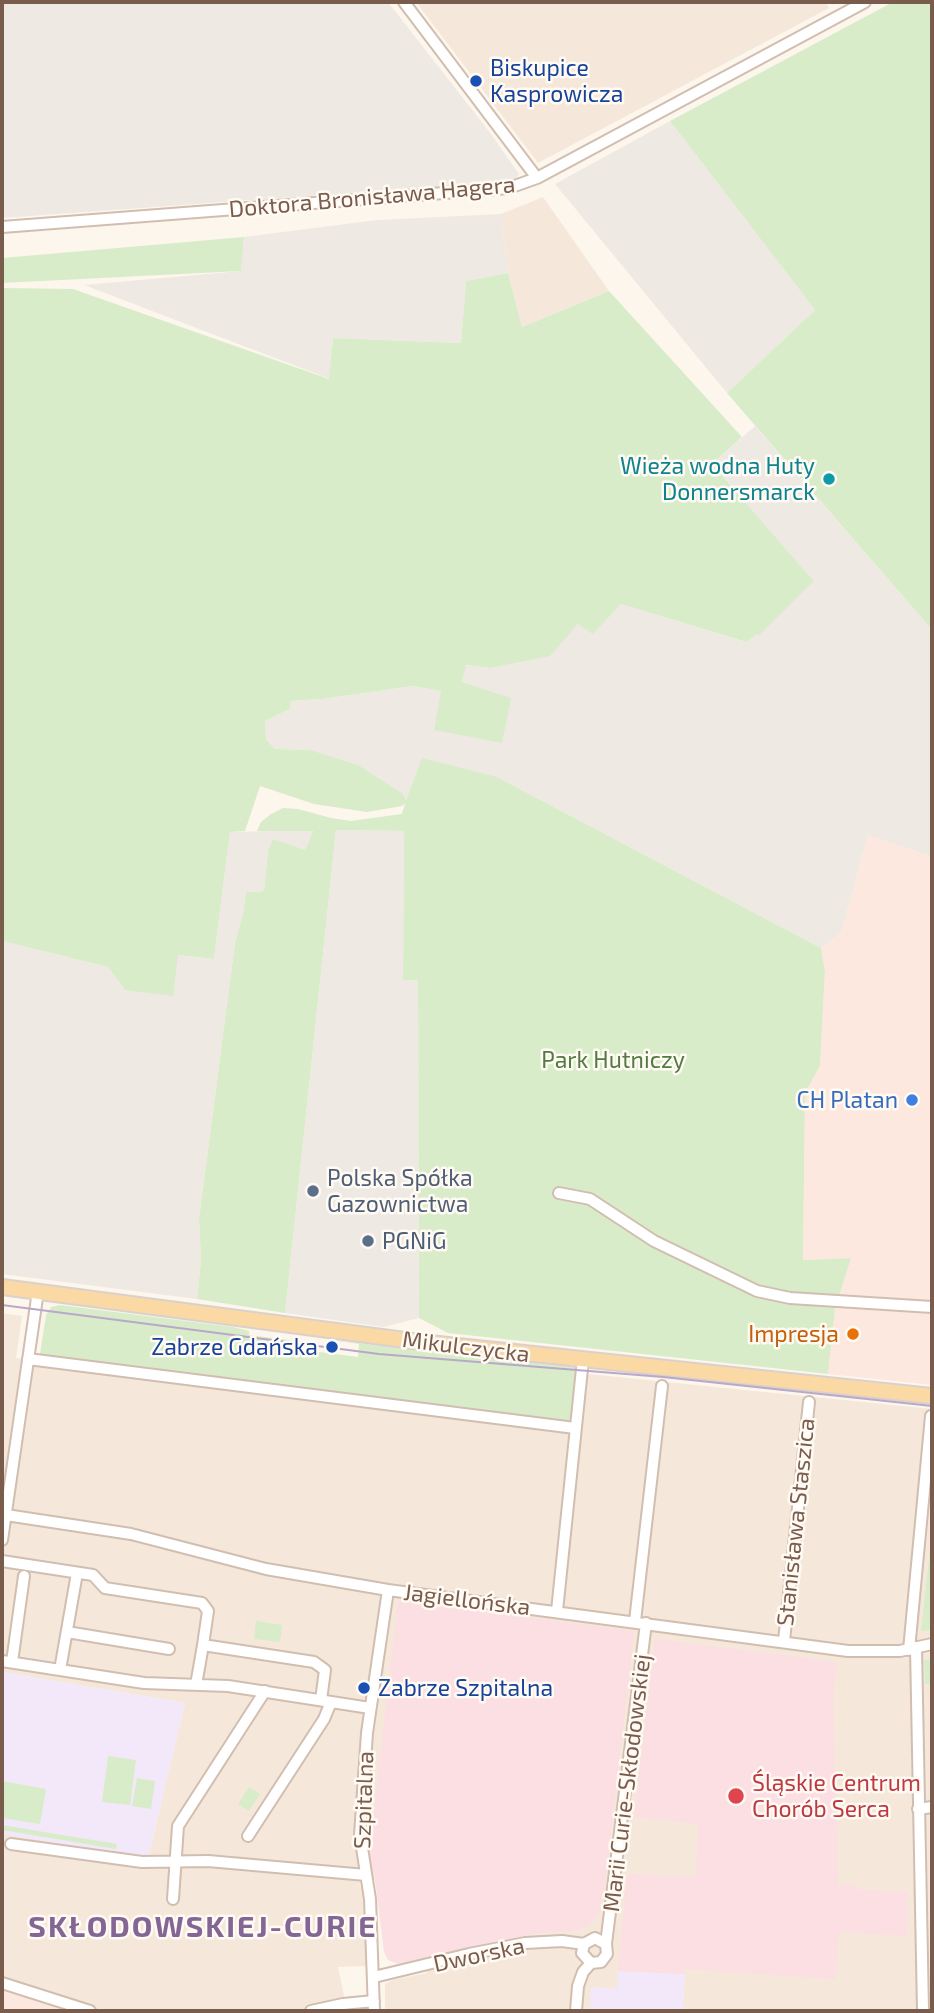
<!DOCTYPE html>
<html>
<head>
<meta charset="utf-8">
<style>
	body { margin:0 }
	#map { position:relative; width:934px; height:2013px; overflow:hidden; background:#fdf6ec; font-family:"Exo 2",sans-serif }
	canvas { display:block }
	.frame { position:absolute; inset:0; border:4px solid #7a5c4d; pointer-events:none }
</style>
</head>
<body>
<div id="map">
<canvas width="934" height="2013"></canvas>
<div class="frame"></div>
</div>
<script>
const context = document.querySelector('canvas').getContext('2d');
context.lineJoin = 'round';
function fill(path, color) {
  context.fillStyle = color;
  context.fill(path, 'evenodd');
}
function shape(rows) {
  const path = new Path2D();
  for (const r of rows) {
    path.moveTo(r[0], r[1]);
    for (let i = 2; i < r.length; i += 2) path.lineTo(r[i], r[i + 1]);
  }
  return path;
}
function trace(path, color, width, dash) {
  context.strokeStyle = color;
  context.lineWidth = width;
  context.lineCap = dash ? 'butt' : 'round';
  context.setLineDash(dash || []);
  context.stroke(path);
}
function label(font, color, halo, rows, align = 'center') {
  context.font = font + ' "Exo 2",sans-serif';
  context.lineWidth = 5;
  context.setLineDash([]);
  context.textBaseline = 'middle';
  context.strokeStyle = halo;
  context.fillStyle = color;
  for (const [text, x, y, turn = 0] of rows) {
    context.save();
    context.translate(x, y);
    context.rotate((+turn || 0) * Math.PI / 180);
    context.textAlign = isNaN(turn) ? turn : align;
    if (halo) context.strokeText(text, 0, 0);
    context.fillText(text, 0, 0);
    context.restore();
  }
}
fill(shape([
	[416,2,826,2,829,8,538,163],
	[543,197,609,291,522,327,508,273,501,214],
	[2,1313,22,1316,16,1358,571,1429,578,1373,932,1409,932,2011,385,2011,385,1984,392,1980,427,1973,422,1959,540,1933,374,1873,375,1879,359,1884,364,1892,365,1899,368,1966,338,1967,347,2010,353,2009,354,2011,73,2011,2,1989,2,1855,4,1834,148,1858,185,1703,2,1672]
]), '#f5e8da');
fill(shape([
	[868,835,932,857,932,1385,828,1374,835,1309,851,1258,803,1260,805,1093,820,1066,825,971,821,948,841,933],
	[2,1989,73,2011,2,2011]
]), '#fde8e0');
fill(shape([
	[2,2,388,2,491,134,519,174,515,181,2,218],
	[670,121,815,310,727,393,555,184],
	[501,214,508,273,466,281,461,343,333,338,330,379,84,285,241,271,244,237,377,220],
	[755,426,932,630,932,857,868,835,841,933,821,948,497,777,406,802,310,750,275,749,266,739,265,721,290,709,289,701,322,699,413,686,441,691,462,682,465,665,489,668,579,624,593,633,621,604,745,642,814,581,712,464],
	[313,830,305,851,268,851,264,890,261,892,246,892,243,914,235,943,199,1219,201,1260,197,1299,2,1274,2,941,108,967,125,990,178,955,214,959,230,832],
	[336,830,404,831,403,980,418,980,419,1318,383,1327,285,1313]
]), '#efe9e4');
fill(shape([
	[2,1672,185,1703,148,1858,2,1834],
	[618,1971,685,1974,683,2011,590,2011,591,1987,617,1989]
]), '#f3e8fa');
fill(shape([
	[398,1601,634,1631,605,1885,598,1914,589,1926,579,1930,540,1933,494,1942,398,1964,388,1960,384,1952,374,1872,370,1865,369,1855],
	[655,1639,837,1662,833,1693,838,1885,853,1885,859,1890,908,1892,907,1936,839,1932,835,1979,685,1969,685,1974,618,1971,627,1874,696,1877,698,1824,634,1817]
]), '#fbdfe3');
fill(shape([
	[893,2,932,2,932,630,727,393,815,310,670,121],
	[244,237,241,271,2,283,2,258],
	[508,273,522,327,609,291,742,437,712,464,814,581,759,635,757,634,746,642,621,604,593,634,578,624,550,656,489,668,466,665,462,682,511,698,502,743,434,730,441,691,413,686,322,699,290,701,290,709,265,721,266,739,275,749,310,750,358,765,403,794,406,801,422,758,497,777,821,948,825,971,820,1066,805,1093,803,1260,851,1258,835,1309,828,1374,448,1333,419,1318,418,980,403,980,404,831,336,830,285,1313,197,1299,201,1260,199,1219,235,943,243,914,246,892,261,892,264,890,268,851,273,839,305,850,313,831,257,831,261,822,271,814,283,808,298,809,331,818,351,821,402,814,405,803,402,806,367,812,314,804,260,786,245,831,230,832,214,959,178,955,173,996,125,990,108,967,2,941,2,288,73,289,329,379,333,338,461,343,466,281],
	[60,1305,233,1327,249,1331,249,1335,305,1342,304,1350,350,1356,358,1357,359,1344,317,1338,446,1354,575,1366,578,1372,572,1422,570,1424,39,1360,46,1315,51,1307],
	[932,1531,932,1630,921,1631],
	[256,1621,282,1625,280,1642,254,1639],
	[932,1659,932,1684,925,1684,924,1660],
	[108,1756,136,1760,130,1805,102,1802],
	[137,1778,155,1781,151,1809,132,1806],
	[2,1781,46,1789,40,1824,2,1818],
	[249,1787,260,1794,249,1811,238,1804],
	[2,1825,117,1844,116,1849,2,1830]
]), '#d8ecc9');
const minor = shape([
	[404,2,537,178],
	[2,227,509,188,537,178,865,2],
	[559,1193,590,1199,654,1241,757,1291,790,1298,932,1307],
	[28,1359,575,1428],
	[6,1515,131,1534,266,1569,388,1590,848,1651,900,1651,932,1644],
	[2,1540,38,1291],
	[2,1561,93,1575,105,1588,202,1603,208,1611,203,1645],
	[557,1611,583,1359],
	[635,1621,662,1386],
	[67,1632,169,1649],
	[784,1641,809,1402],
	[916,1647,923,2011],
	[909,1650,931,1416],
	[2,1661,144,1683,228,1686,370,1708],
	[12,1662,24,1576],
	[60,1670,77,1573],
	[196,1685,203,1645,314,1662,325,1670,321,1700],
	[918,1809,932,1807],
	[248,1836,324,1719,331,1702],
	[11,1844,142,1862,208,1861,366,1875],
	[173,1899,178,1826,265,1691],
	[591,1963,582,1953,584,1944,595,1938,606,1944],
	[374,1977,469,1954,525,1943,562,1941,584,1944],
	[2,1983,90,2011],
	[311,2011,343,2004,374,2001],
	[374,2011,370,1899,360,1835,367,1733,388,1590],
	[576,2011,578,1986,583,1972,591,1963,601,1962,607,1954,606,1944,646,1623]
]);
const major = shape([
	[2,1287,420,1342,932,1396]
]);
trace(minor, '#d1beb0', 14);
trace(major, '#dad1cd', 18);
trace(minor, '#fff', 10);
trace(major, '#fbd9a5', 14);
trace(shape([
	[2,1305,379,1354,663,1377,932,1406]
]), '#b9a8c9', 2);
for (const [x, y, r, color] of [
	[476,81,7,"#1a4fb4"],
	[829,479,7,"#0f9aa8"],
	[912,1100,7,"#3f7fe0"],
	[313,1191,7,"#5c6f8a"],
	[368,1241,7,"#5c6f8a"],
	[853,1334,7,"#e8710a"],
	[332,1347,7,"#1a4fb4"],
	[364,1688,7,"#1a4fb4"],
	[736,1796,9,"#e0444e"]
]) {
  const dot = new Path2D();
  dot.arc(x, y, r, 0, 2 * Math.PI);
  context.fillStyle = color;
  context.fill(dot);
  trace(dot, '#fffaf3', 2.5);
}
label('23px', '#164399', '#fffaf3', [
	["Biskupice",490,68],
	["Kasprowicza",490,94],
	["Zabrze Gdańska",318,1347,"right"],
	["Zabrze Szpitalna",378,1688]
], 'left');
label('23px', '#7a5c4d', '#fffaf3', [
	["Doktora Bronisława Hagera",372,197,-5],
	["Mikulczycka",466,1347,7],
	["Stanisława Staszica",796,1522,-84],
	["Jagiellońska",467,1600,7],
	["Marii Curie-Skłodowskiej",627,1783,-83],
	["Szpitalna",364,1800,-88],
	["Dworska",479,1955,-12]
]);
label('23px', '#0d838f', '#fffaf3', [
	["Wieża wodna Huty",815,466],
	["Donnersmarck",815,492]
], 'right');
label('23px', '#537a41', '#fffaf3', [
	["Park Hutniczy",613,1060]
]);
label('23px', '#366cbe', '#fffaf3', [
	["CH Platan",898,1100]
], 'right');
label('23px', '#4e5e75', '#fffaf3', [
	["Polska Spółka",327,1178],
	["Gazownictwa",327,1204],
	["PGNiG",382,1241]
], 'left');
label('23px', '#c56008', '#fffaf3', [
	["Impresja",839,1334]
], 'right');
label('23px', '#be3a42', '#fffaf3', [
	["Śląskie Centrum",752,1783],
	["Chorób Serca",752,1809]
], 'left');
context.letterSpacing = '2px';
label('bold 30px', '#846695', '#fffaf3', [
	["SKŁODOWSKIEJ-CURIE",203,1927]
]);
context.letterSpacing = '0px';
</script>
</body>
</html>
